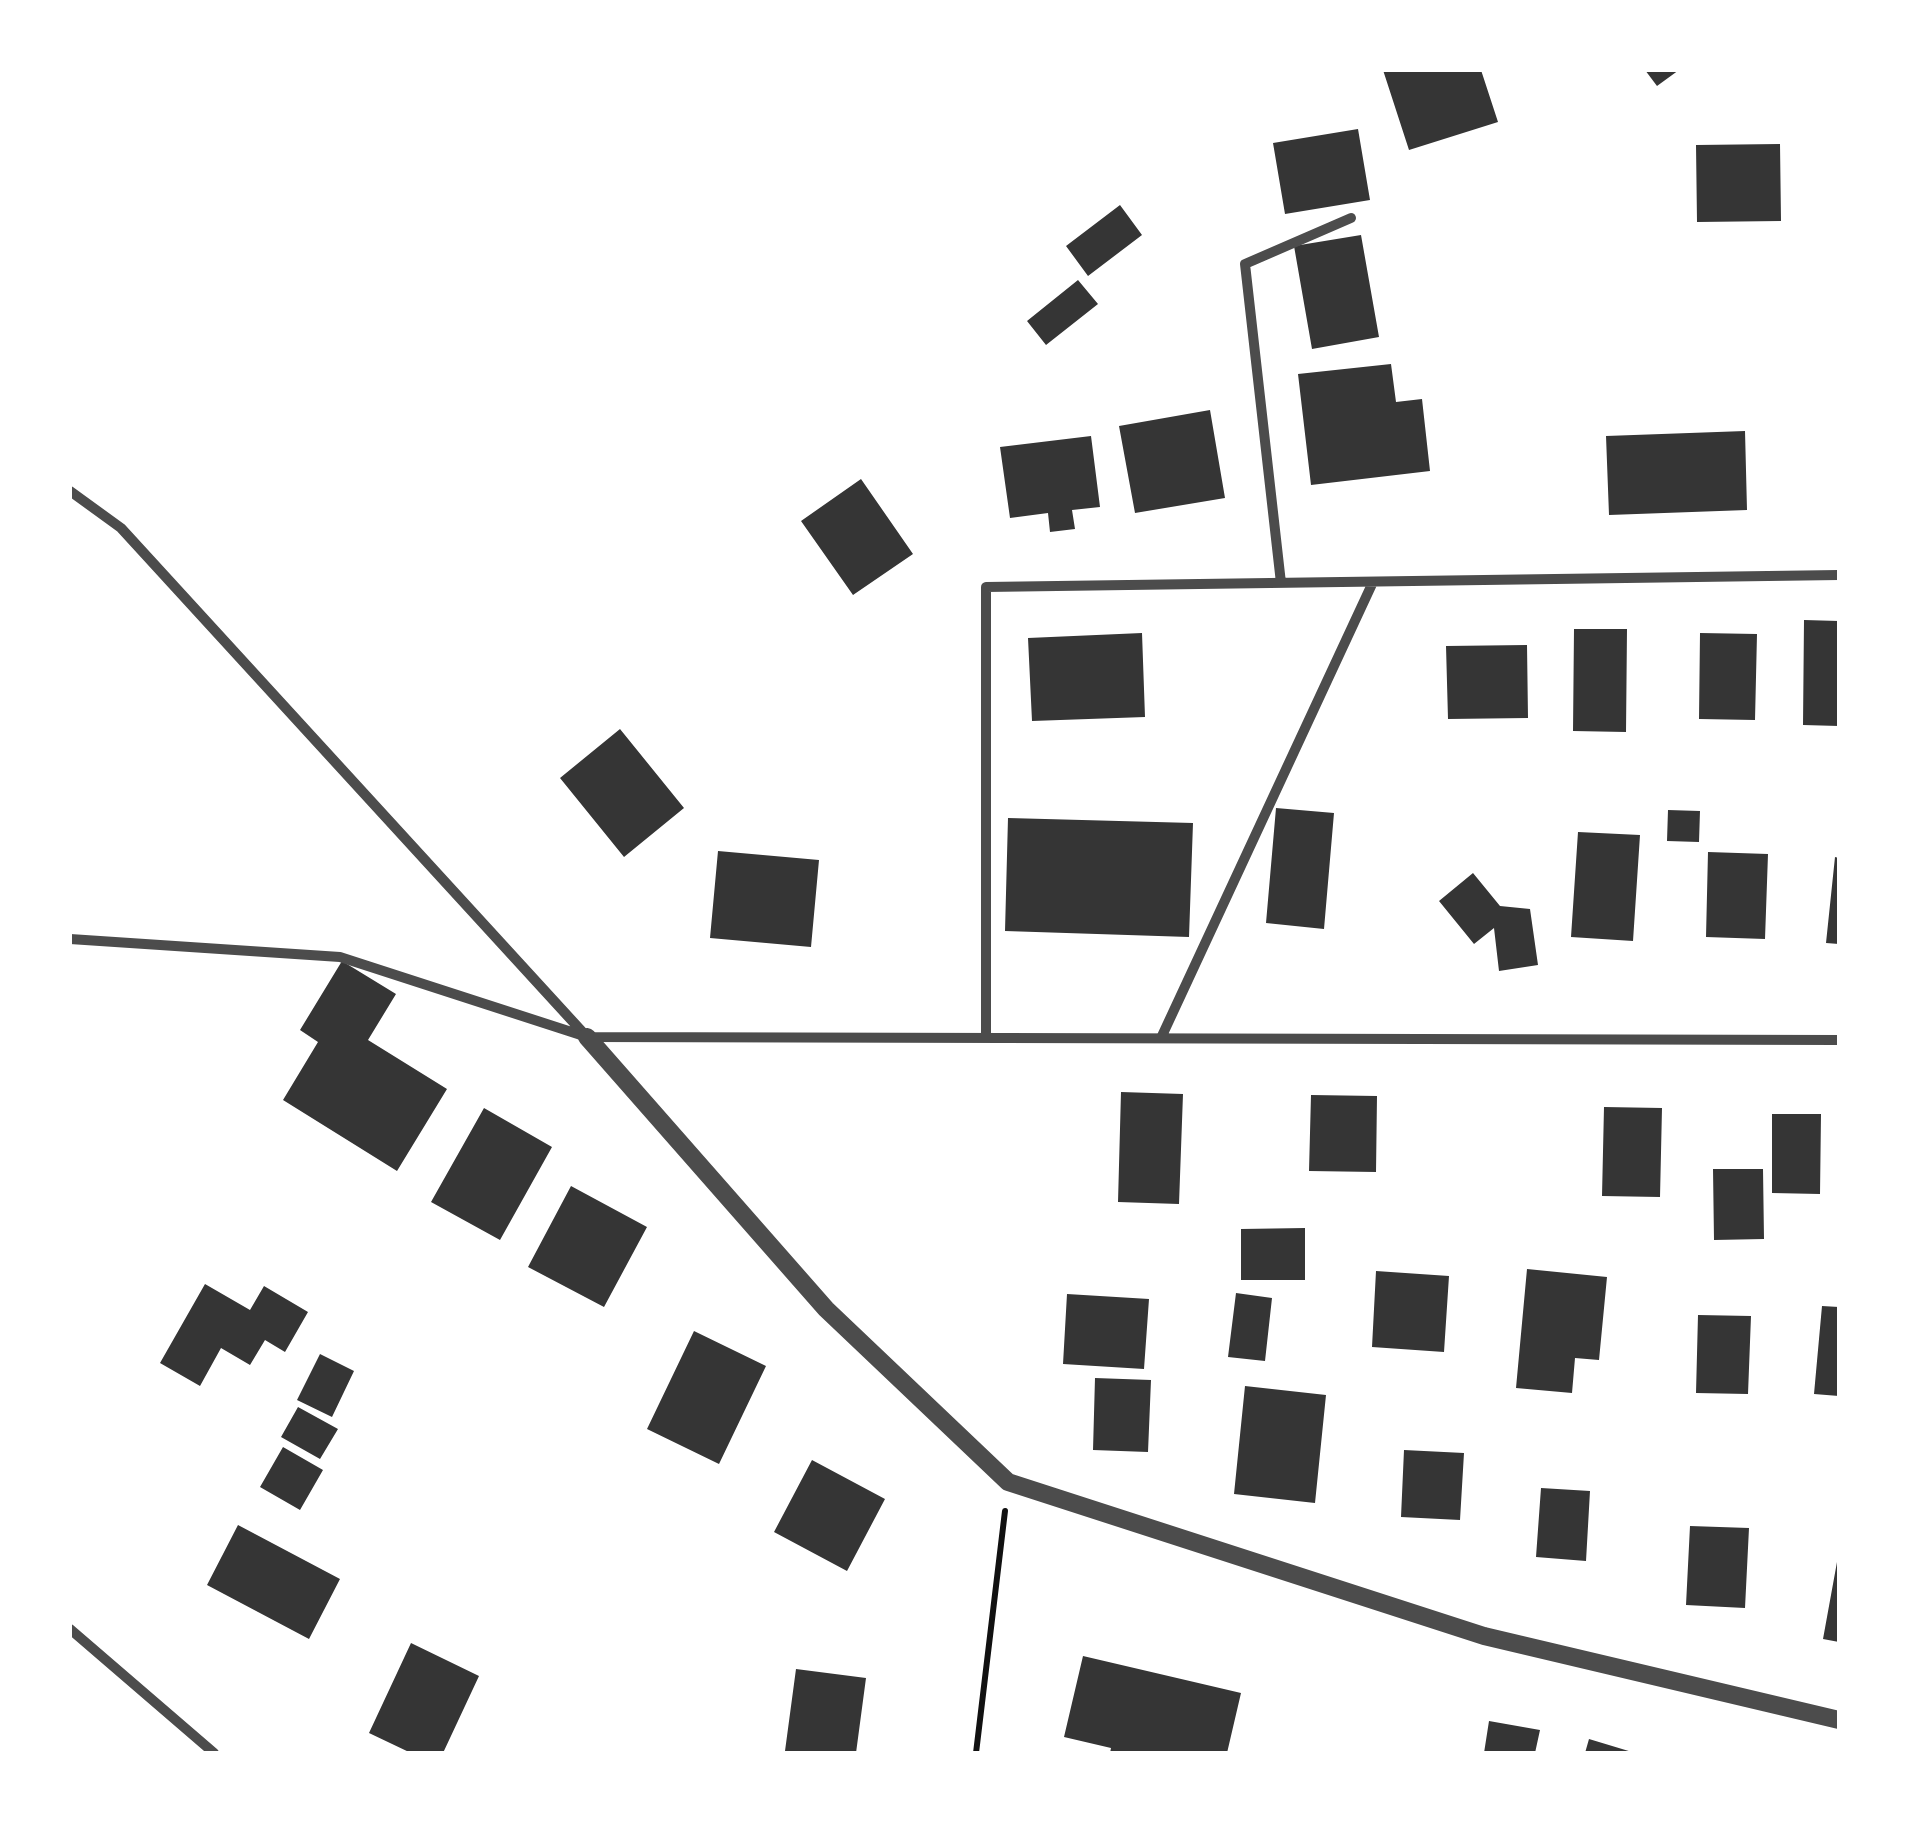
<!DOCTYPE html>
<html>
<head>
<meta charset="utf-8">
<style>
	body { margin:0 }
	#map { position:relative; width:1909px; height:1823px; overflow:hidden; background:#fff; font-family:Lora,serif }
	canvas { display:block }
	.frame { position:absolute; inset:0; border:72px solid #fff; pointer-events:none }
</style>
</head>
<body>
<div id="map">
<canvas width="1909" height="1823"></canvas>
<div class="frame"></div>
</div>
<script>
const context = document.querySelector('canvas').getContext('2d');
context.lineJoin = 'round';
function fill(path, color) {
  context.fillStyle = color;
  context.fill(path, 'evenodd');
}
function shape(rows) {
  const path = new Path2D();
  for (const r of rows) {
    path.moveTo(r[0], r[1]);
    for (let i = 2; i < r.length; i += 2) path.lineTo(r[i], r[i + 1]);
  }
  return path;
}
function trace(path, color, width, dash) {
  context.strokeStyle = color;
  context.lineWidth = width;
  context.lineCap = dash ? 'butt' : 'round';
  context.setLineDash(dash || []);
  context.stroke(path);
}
fill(shape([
	[1383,70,1481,70,1498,122,1409,150],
	[1645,70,1679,70,1657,86],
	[1358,129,1370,200,1285,214,1273,143],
	[1780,144,1781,221,1697,222,1696,145],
	[1120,205,1142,235,1088,276,1066,246],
	[1361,235,1379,337,1312,349,1294,246],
	[1078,280,1098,304,1046,345,1027,321],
	[1391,364,1396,402,1422,399,1430,471,1311,485,1298,374],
	[1210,410,1225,498,1135,513,1119,426],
	[1745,431,1747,510,1609,515,1606,436],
	[1091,436,1100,507,1072,510,1075,529,1050,532,1048,513,1010,518,1000,447],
	[861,479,913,554,853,595,801,521],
	[1804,620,1839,621,1839,726,1803,725],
	[1574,629,1627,629,1626,732,1573,731],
	[1142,633,1145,717,1032,721,1028,638],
	[1700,633,1757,634,1755,720,1699,719],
	[1527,645,1528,718,1448,719,1446,646],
	[620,729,684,808,624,857,560,778],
	[1276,808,1334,813,1324,929,1266,923],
	[1668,810,1700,811,1699,842,1667,841],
	[1008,818,1193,823,1189,937,1005,931],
	[1578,832,1640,835,1633,941,1571,937],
	[718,851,819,860,811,947,710,938],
	[1708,852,1768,854,1765,939,1706,937],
	[1835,857,1839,858,1839,944,1826,943],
	[1473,873,1500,906,1530,909,1538,965,1499,971,1494,928,1474,944,1439,901],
	[342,961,396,994,368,1040,447,1089,397,1171,283,1100,318,1042,300,1030],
	[1121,1092,1183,1094,1179,1204,1118,1202],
	[1311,1095,1377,1096,1376,1172,1309,1171],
	[1604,1107,1662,1108,1660,1197,1602,1196],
	[484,1108,552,1147,500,1240,431,1202],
	[1772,1114,1821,1114,1820,1194,1772,1193],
	[1713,1169,1763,1169,1764,1239,1714,1240],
	[571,1186,647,1227,604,1307,528,1267],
	[1305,1228,1305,1280,1241,1280,1241,1229],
	[1527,1269,1607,1277,1599,1360,1575,1358,1572,1393,1516,1388],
	[1376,1271,1449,1276,1444,1352,1372,1347],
	[205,1284,250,1310,264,1286,308,1312,285,1352,265,1340,250,1365,221,1348,200,1386,160,1363],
	[1236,1293,1272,1298,1265,1361,1228,1357],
	[1067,1294,1149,1299,1144,1369,1063,1364],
	[1822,1306,1839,1307,1839,1396,1814,1394],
	[1698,1315,1751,1316,1748,1394,1696,1393],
	[694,1331,766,1366,719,1464,647,1429],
	[320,1354,354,1371,332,1417,297,1400],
	[1095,1378,1151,1380,1148,1452,1093,1450],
	[1245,1386,1326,1395,1315,1503,1234,1494],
	[298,1407,338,1429,320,1459,281,1437],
	[283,1447,323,1470,300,1510,260,1487],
	[1404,1450,1464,1453,1460,1520,1401,1517],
	[812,1460,885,1499,847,1571,774,1532],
	[1541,1488,1590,1491,1586,1561,1536,1557],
	[238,1525,340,1579,309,1639,207,1585],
	[1690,1526,1749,1528,1745,1608,1686,1605],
	[1837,1562,1839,1563,1839,1642,1823,1639],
	[411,1643,479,1676,443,1753,411,1753,369,1733],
	[1083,1656,1241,1693,1227,1753,1110,1753,1111,1748,1064,1737],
	[796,1669,866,1678,856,1753,785,1751],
	[1489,1721,1540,1730,1535,1753,1484,1753],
	[1589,1739,1632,1752,1632,1753,1585,1753]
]), '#353535');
trace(shape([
	[976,1753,1005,1511]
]), '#111', 6);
trace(shape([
	[70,491,121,528,587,1037],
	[1281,583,1245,264,1351,218],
	[70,939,340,957,587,1037,1839,1040],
	[986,1038,986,587,1839,575],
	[1161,1038,1373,582],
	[70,1629,214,1753]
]), '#4c4c4c', 10);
trace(shape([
	[587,1037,826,1309,1008,1482,1484,1636,1839,1720]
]), '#4c4c4c', 18);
</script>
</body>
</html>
